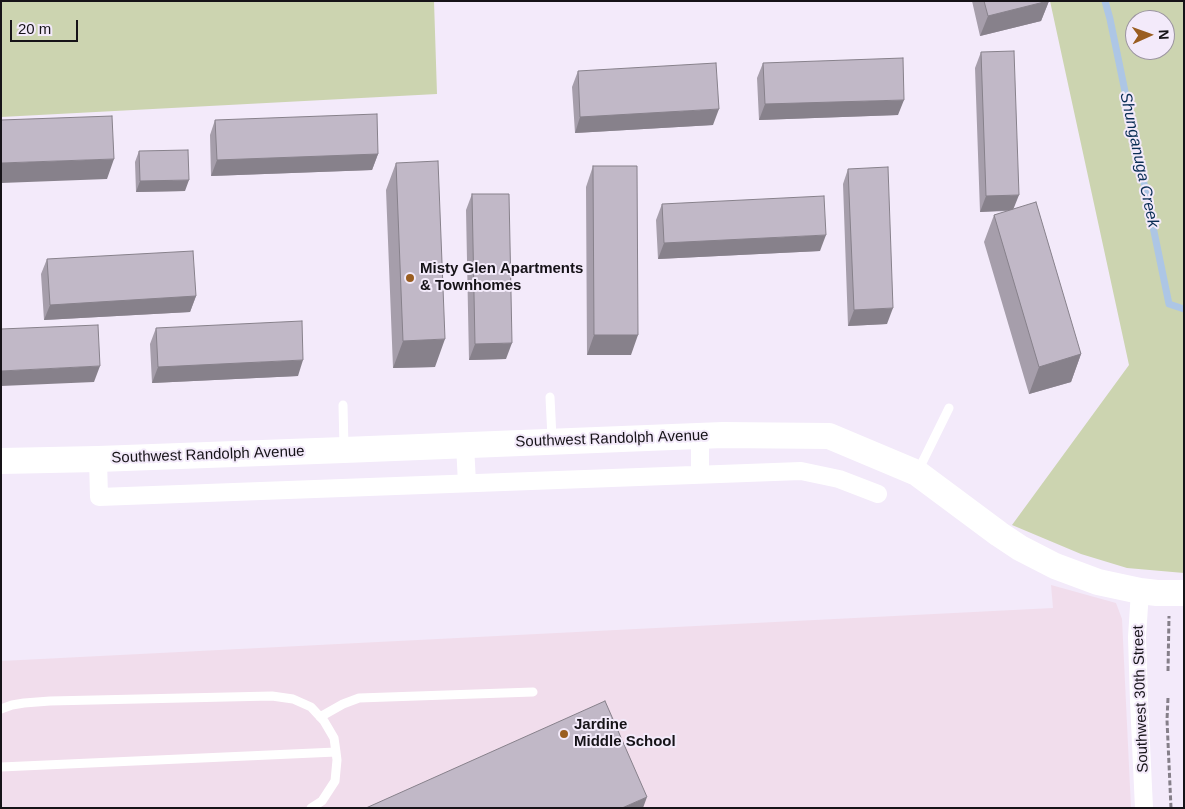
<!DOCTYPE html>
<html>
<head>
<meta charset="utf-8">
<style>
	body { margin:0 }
	#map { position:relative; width:1185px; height:809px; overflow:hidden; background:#f3eafa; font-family:Arial,sans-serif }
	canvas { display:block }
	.frame { position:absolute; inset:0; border:2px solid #161318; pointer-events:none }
	.north { position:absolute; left:1125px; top:10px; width:50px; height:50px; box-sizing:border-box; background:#f3eafa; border:1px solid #9b94a0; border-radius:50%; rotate:88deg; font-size:14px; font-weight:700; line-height:20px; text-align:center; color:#161318 }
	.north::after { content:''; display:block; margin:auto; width:18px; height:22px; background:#9a5e21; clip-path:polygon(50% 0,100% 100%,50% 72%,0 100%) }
	.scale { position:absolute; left:10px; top:20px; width:68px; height:22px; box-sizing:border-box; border:2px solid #161318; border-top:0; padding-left:6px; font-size:15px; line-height:18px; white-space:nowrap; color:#161318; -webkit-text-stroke:4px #f3eafa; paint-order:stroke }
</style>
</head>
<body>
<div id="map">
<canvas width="1185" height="809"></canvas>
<div class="frame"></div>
<div class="north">N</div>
<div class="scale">20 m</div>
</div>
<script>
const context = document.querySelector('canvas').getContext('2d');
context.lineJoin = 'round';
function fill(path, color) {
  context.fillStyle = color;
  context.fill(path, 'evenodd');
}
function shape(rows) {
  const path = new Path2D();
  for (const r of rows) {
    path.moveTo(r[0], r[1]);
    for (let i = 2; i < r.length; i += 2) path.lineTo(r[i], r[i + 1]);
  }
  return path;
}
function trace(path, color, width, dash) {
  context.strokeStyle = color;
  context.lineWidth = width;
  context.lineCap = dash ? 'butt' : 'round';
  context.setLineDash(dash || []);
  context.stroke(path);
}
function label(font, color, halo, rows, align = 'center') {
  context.font = font + ' Arial,sans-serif';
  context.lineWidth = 4;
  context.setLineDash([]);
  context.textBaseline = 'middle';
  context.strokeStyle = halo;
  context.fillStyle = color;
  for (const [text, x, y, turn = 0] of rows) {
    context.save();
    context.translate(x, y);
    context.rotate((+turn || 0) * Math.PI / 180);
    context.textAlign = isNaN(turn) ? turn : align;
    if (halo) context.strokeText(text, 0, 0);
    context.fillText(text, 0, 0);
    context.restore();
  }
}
fill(shape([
	[1051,585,1116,603,1122,619,1131,808,1,808,1,661,1053,608]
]), '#f1ddec');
fill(shape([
	[1,1,434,1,437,94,1,117],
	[1050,1,1184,1,1184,573,1127,568,1081,554,1012,525,1129,365],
	[1135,20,1165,20,1165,50,1135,50]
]), '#ccd4b0');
trace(shape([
	[1105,1,1110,19,1169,304,1184,309]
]), '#adc6e5', 7);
trace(shape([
	[1168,671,1169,616],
	[1168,698,1167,720,1171,808]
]), '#857f89', 3, [5, 2.5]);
trace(shape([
	[550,397,552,438],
	[343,405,344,448],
	[918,471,949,408],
	[1,709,12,705,24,703,50,701,272,696,293,699,311,707,324,721,334,738,336,752,337,760,335,781,322,801,311,808],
	[320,717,343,704,359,698,533,692],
	[1,767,336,752]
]), '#fff', 9);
trace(shape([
	[700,435,700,474],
	[465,445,467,483],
	[98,459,99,497,801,471,839,479,878,494],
	[1140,591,1137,637,1139,701,1144,808]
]), '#fff', 18);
trace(shape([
	[1,461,98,459,344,450,723,435,829,436,917,473,999,534,1020,548,1055,566,1098,582,1140,591,1157,593,1184,593]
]), '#fff', 26);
fill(shape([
	[972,1,1049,1,1041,21,980,36],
	[981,52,1013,209,1081,354,1071,382,1029,394,984,242,994,215,1008,211,980,212,975,68],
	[763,63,898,115,759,120,757,78],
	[578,71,713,125,575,133,572,87],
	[215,120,378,154,372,170,211,176,210,135],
	[139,151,185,191,136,192,135,162],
	[396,163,435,367,393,368,386,190],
	[593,166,631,355,587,355,586,187],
	[848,169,887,324,848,326,843,184],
	[472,194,506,359,469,360,466,210],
	[662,204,820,251,658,259,656,220],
	[47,259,196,296,190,312,44,320,41,274],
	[156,328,298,376,152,383,150,344]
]), '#a69eab');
fill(shape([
	[1049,1,1041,21,980,36,988,16],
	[904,100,898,115,759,120,765,104],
	[719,109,713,125,575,133,580,117],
	[378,154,372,170,211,176,217,160],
	[114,159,107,179,1,183,1,163],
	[189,180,185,191,136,192,140,181],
	[1019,195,1013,210,980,212,986,196],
	[826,235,820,251,658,259,664,243],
	[196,296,190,312,44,320,50,305],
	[893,308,887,324,848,326,854,310],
	[594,335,638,335,631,355,587,355],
	[445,339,435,367,393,368,403,341],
	[512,343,506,359,469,360,475,344],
	[1081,354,1071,382,1029,394,1039,367],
	[303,360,298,376,152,383,158,367],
	[100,366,94,382,1,386,1,371],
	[647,797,643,808,622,808]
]), '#87818b');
const building = shape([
	[984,1,1048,1,988,16,984,1],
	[1014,51,1019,195,986,196,981,52,1014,51],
	[903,58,904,100,765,104,763,63,903,58],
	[716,63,719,109,580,117,578,71,716,63],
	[377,114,378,154,217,160,215,120,377,114],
	[112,116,114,159,1,163,1,120,112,116],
	[188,150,189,180,140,181,139,151,188,150],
	[438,161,445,339,403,341,396,163,438,161],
	[593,166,637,166,638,335,594,335,593,166],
	[888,167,893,308,854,310,848,169,888,167],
	[472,194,509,194,512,343,475,344,472,194],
	[824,196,826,235,664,243,662,204,824,196],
	[1036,202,1081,354,1039,367,994,215,1036,202],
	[193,251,196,296,50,305,47,259,193,251],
	[302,321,303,360,158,367,156,328,302,321],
	[98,325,100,366,1,371,1,329,98,325],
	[605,701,647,797,622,808,366,808,605,701]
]);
fill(building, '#c1b8c7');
trace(building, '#87818b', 1);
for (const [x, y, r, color] of [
	[410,278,5,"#9a5e21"],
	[564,734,5,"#9a5e21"]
]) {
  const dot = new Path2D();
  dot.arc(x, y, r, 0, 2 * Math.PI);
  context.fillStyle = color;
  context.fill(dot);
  trace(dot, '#f3eafa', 2);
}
label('bold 15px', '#161318', '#f3eafa', [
	["Misty Glen Apartments",420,269],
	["& Townhomes",420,286],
	["Jardine",574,725],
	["Middle School",574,742]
], 'left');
label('15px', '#161318', '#f3eafa', [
	["Southwest Randolph Avenue",612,439,-2],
	["Southwest Randolph Avenue",208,455,-2],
	["Southwest 30th Street",1141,699,-92]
]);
label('italic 16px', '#0a2e55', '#f3eafa', [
	["Shunganuga Creek",1139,160,78]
]);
</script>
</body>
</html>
